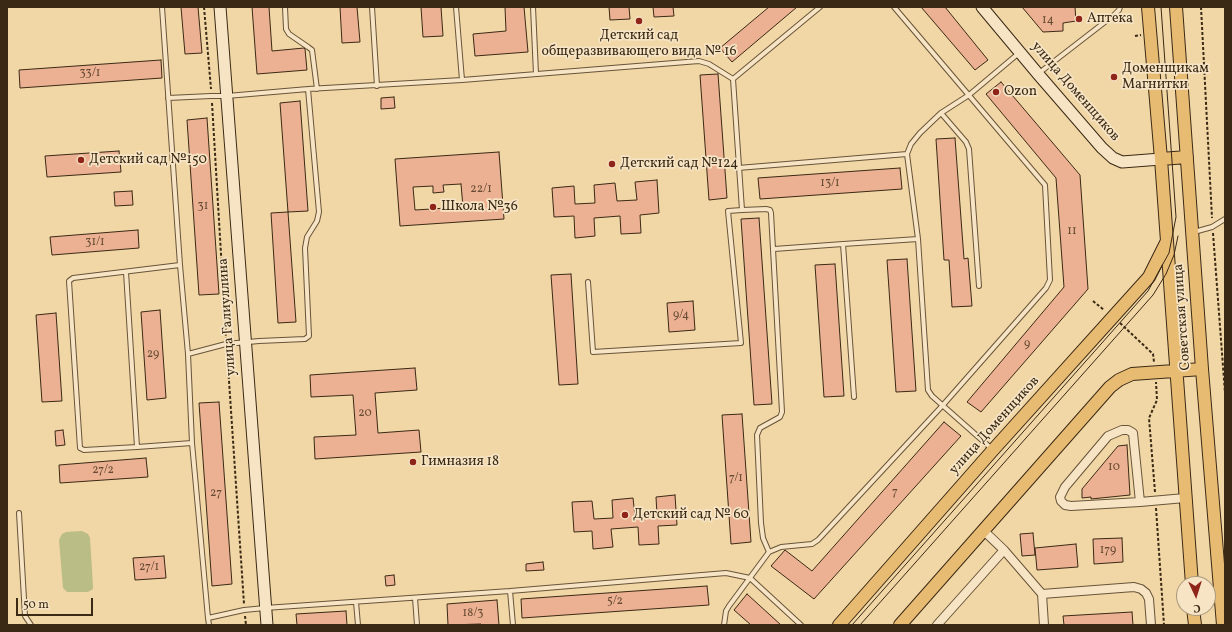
<!DOCTYPE html>
<html>
<head>
<meta charset="utf-8">
<style>
	body { margin:0 }
	#map { position:relative; width:1232px; height:632px; overflow:hidden; background:#f1d6a6; font-family:Vollkorn,serif }
	canvas { display:block }
	.frame { position:absolute; inset:0; border:8px solid #3a2914; pointer-events:none }
	.north { position:absolute; left:1176px; top:576px; width:40px; height:40px; box-sizing:border-box; background:#f6e4c5; border:1px solid #ab997e; border-radius:50%; rotate:176deg; font-size:11px; font-weight:700; line-height:16px; text-align:center; color:#3a2914 }
	.north::after { content:''; display:block; margin:auto; width:14px; height:18px; background:#8f2418; clip-path:polygon(50% 0,100% 100%,50% 72%,0 100%) }
	.scale { position:absolute; left:16px; top:598px; width:77px; height:18px; box-sizing:border-box; border:2px solid #3a2914; border-top:0; padding-left:5px; font-size:12px; line-height:14px; white-space:nowrap; color:#3a2914; -webkit-text-stroke:3px #f6e4c5; paint-order:stroke }
</style>
</head>
<body>
<div id="map">
<canvas width="1232" height="632"></canvas>
<div class="frame"></div>
<div class="north">С</div>
<div class="scale">50 m</div>
</div>
<script>
const context = document.querySelector('canvas').getContext('2d');
context.lineJoin = 'round';
function fill(path, color) {
  context.fillStyle = color;
  context.fill(path, 'evenodd');
}
function shape(rows) {
  const path = new Path2D();
  for (const r of rows) {
    path.moveTo(r[0], r[1]);
    for (let i = 2; i < r.length; i += 2) path.lineTo(r[i], r[i + 1]);
  }
  return path;
}
function trace(path, color, width, dash) {
  context.strokeStyle = color;
  context.lineWidth = width;
  context.lineCap = dash ? 'butt' : 'round';
  context.setLineDash(dash || []);
  context.stroke(path);
}
function label(font, color, halo, rows, align = 'center') {
  context.font = font + ' Vollkorn,serif';
  context.lineWidth = 3.5;
  context.setLineDash([]);
  context.textBaseline = 'middle';
  context.strokeStyle = halo;
  context.fillStyle = color;
  for (const [text, x, y, turn = 0] of rows) {
    context.save();
    context.translate(x, y);
    context.rotate((+turn || 0) * Math.PI / 180);
    context.textAlign = isNaN(turn) ? turn : align;
    if (halo) context.strokeText(text, 0, 0);
    context.fillText(text, 0, 0);
    context.restore();
  }
}
fill(shape([
	[82,531,88,534,90,538,93,586,93,589,88,592,67,592,63,588,59,540,62,534,66,532]
]), '#bbbd86');
const building = shape([
	[181,7,198,7,202,53,185,54,181,7],
	[252,7,269,7,272,51,304,48,305,49,307,70,257,74,252,7],
	[340,7,357,7,360,42,342,43,340,7],
	[421,7,441,7,443,36,423,37,421,7],
	[505,7,524,7,528,52,475,56,473,34,506,31,505,7],
	[609,7,629,7,630,19,610,20,609,7],
	[653,7,673,7,674,16,654,17,653,7],
	[769,7,797,7,732,62,720,48,769,7],
	[921,7,945,7,988,60,975,70,921,7],
	[1022,7,1075,7,1076,21,1063,23,1063,31,1043,32,1022,7],
	[161,60,162,78,20,88,19,70,161,60],
	[718,74,727,198,709,200,700,75,718,74],
	[1001,82,1080,175,1088,289,981,412,967,402,1064,287,1056,178,986,94,1001,82],
	[394,97,395,108,381,109,381,98,394,97],
	[300,101,308,211,288,212,280,103,300,101],
	[207,118,219,294,199,295,187,120,207,118],
	[955,138,964,259,968,258,972,306,952,307,949,260,944,260,936,139,955,138],
	[119,151,121,172,47,177,45,156,119,151],
	[499,152,504,219,400,226,395,159,499,152],
	[461,184,463,207,415,210,413,187,433,186,433,193,444,192,443,185,461,184],
	[900,168,902,189,760,199,758,178,900,168],
	[657,180,659,213,640,215,641,233,621,234,620,216,594,218,595,236,575,238,574,216,554,217,552,188,574,186,575,204,595,203,594,185,615,183,617,201,637,200,635,182,657,180],
	[132,191,133,205,115,206,114,192,132,191],
	[288,212,296,322,278,323,271,213,288,212],
	[759,218,772,404,754,405,741,219,759,218],
	[138,230,139,248,52,255,50,237,138,230],
	[907,259,916,391,896,392,887,260,907,259],
	[835,264,844,396,824,397,815,265,835,264],
	[571,274,578,384,559,385,551,275,571,274],
	[693,301,695,330,669,332,667,303,693,301],
	[160,310,166,398,147,400,141,312,160,310],
	[56,313,62,401,42,402,36,315,56,313],
	[415,368,417,390,375,393,378,433,419,430,421,452,315,459,314,437,356,435,353,395,311,397,310,375,415,368],
	[219,402,232,584,212,586,199,403,219,402],
	[742,414,751,542,731,544,722,415,742,414],
	[944,422,961,436,814,599,771,566,785,550,812,571,944,422],
	[63,430,65,445,56,446,55,431,63,430],
	[1127,445,1130,495,1091,499,1091,497,1082,498,1082,489,1118,446,1127,445],
	[146,458,148,477,60,483,59,465,146,458],
	[675,495,677,525,658,526,659,544,639,545,638,527,611,529,613,547,593,549,592,531,574,532,572,502,592,501,594,519,613,518,612,500,633,498,635,516,657,515,656,497,675,495],
	[1033,533,1035,555,1022,556,1020,534,1033,533],
	[1122,538,1123,562,1094,564,1093,539,1122,538],
	[1076,544,1078,567,1037,570,1035,548,1076,544],
	[164,556,166,578,135,580,133,558,164,556],
	[543,562,544,570,526,571,526,564,543,562],
	[394,575,395,585,386,586,385,576,394,575],
	[707,586,709,605,522,618,521,599,707,586],
	[747,594,781,625,751,625,734,610,747,594],
	[497,600,499,625,481,625,481,624,448,625,447,604,497,600],
	[346,611,347,625,297,625,296,614,346,611],
	[1132,612,1133,625,1064,625,1063,616,1132,612]
]);
fill(building, '#ecb192');
trace(building, '#3a2914', 1);
const lane = shape([
	[162,7,180,265,188,354,192,443],
	[285,7,286,29,289,34,308,47,312,50,317,89],
	[372,7,377,86],
	[456,7,462,80],
	[533,7,536,74],
	[1039,73,1114,15,1119,10,1120,7],
	[733,79,820,7],
	[168,98,211,96,227,96,308,89,462,80,699,61,709,64,733,79,742,210,728,211,741,343,593,352,588,282],
	[941,113,966,142,969,149,979,286],
	[907,154,918,239,928,390,932,396,992,449],
	[738,168,907,154,911,144,920,133,941,113,969,95,1019,53],
	[742,210,766,209,770,210,771,213,782,412,780,417,760,428,757,435,761,523,763,538,769,552],
	[1194,232,1212,227,1225,219],
	[774,249,843,244],
	[126,272,137,447,192,443,208,618],
	[188,354,226,344,259,341,305,339,309,336,305,248,307,237,317,221,319,212,308,89],
	[854,397,843,244,918,239],
	[137,447,84,450,80,448,69,281,73,278,180,265],
	[19,513,25,616,31,625],
	[510,591,513,625],
	[415,598,417,625],
	[356,602,358,625],
	[209,625,208,618,244,610,265,608,510,591,726,573,750,578,801,625],
	[724,625,726,611,729,606,769,552,781,547,812,544,818,540,943,405,1046,288,1050,280,1045,185,894,7]
]);
const street = shape([
	[1140,502,1133,433,1128,430,1122,430,1108,436,1065,487,1060,497,1061,501,1065,505,1071,506,1140,502,1185,498],
	[984,531,1004,550,1042,594,1044,625],
	[1042,594,1134,587,1141,589,1146,593,1149,599,1151,625],
	[937,625,1004,550]
]);
const secondary = shape([
	[220,7,267,625],
	[982,7,1038,74,1102,148,1113,158,1122,162,1161,159]
]);
const primary = shape([
	[1148,7,1161,159,1192,584],
	[1176,7,1202,369,1223,625],
	[1161,159,1187,157],
	[1193,608,1195,625],
	[839,625,993,450,1149,277,1166,243],
	[900,625,1110,387,1119,380,1132,374,1202,369]
]);
trace(lane, '#685438', 6);
trace(street, '#685438', 10);
trace(secondary, '#3a2914', 13);
trace(primary, '#3a2914', 14);
trace(shape([
	[204,7,211,89],
	[1201,7,1212,218],
	[1135,36,1141,35],
	[212,103,226,338],
	[1213,233,1225,393],
	[1093,301,1104,310],
	[1120,323,1153,354,1154,362],
	[227,351,244,604],
	[1155,492,1149,418,1157,400,1156,382],
	[1156,508,1164,625],
	[245,616,246,625]
]), '#3a2914', 2, [3, 2]);
trace(lane, '#f6e4c5', 4);
trace(street, '#f6e4c5', 8);
trace(secondary, '#f6e4c5', 11);
trace(primary, '#e8bb73', 12);
trace(shape([
	[852,625,1148,291,1169,253,1176,217,1161,7],
	[860,625,1153,295,1166,274,1174,255,1178,236]
]), '#3a2914', 1);
for (const [x, y, r, color] of [
	[1079,19,4,"#8f2418"],
	[639,21,4,"#8f2418"],
	[1114,77,4,"#8f2418"],
	[996,92,4,"#8f2418"],
	[81,160,4,"#8f2418"],
	[612,164,4,"#8f2418"],
	[433,207,4,"#8f2418"],
	[413,462,4,"#8f2418"],
	[625,515,4,"#8f2418"]
]) {
  const dot = new Path2D();
  dot.arc(x, y, r, 0, 2 * Math.PI);
  context.fillStyle = color;
  context.fill(dot);
  trace(dot, '#f6e4c5', 1.5);
}
label('12px', '#664b34', null, [
	["14",1048,21],
	["33/1",90,74],
	["13/1",830,184],
	["22/1",481,190],
	["31",203,207],
	["11",1072,232],
	["31/1",95,243],
	["9/4",681,316],
	["9",1027,345],
	["29",153,355],
	["20",365,414],
	["10",1114,468],
	["27/2",103,471],
	["7/1",736,479],
	["7",895,493],
	["27",216,494],
	["179",1108,551],
	["27/1",149,568],
	["5/2",615,602],
	["18/3",473,614]
]);
label('14px', '#3a2914', '#f6e4c5', [
	["Аптека",1087,19],
	["Детский сад",639,36,"center"],
	["общеразвивающего вида № 16",639,52,"center"],
	["Доменщикам",1122,69],
	["Магнитки",1122,85],
	["Ozon",1004,92],
	["Детский сад №150",89,160],
	["Детский сад №124",620,164],
	["Школа №36",441,207],
	["Гимназия 18",421,462],
	["Детский сад № 60",633,515]
], 'left');
label('14px', '#3a2914', '#f6e4c5', [
	["улица Доменщиков",1075,92,49],
	["улица Галиуллина",228,317,-94],
	["Советская улица",1183,317,-94],
	["улица Доменщиков",995,426,-48]
]);
</script>
</body>
</html>
